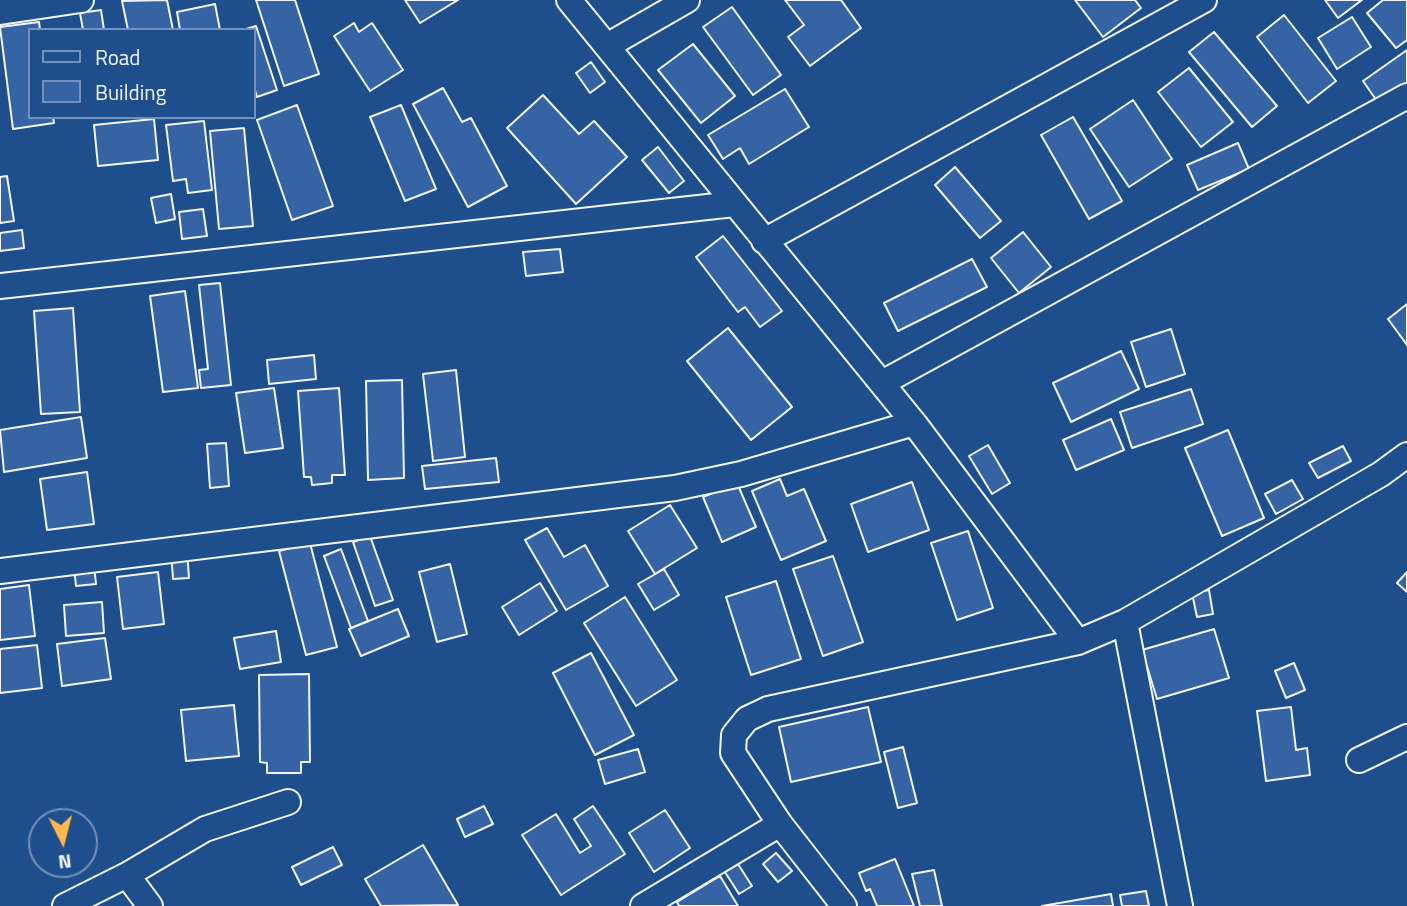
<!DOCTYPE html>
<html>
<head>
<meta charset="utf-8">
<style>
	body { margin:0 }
	#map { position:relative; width:1407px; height:906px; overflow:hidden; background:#1f4e8c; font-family:"Titillium Web",sans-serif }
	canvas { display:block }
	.legend { position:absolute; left:28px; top:28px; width:228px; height:91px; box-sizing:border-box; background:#1f4e8c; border:2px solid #7391ba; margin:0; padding:9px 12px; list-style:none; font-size:21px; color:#f2f6ff }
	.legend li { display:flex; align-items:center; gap:14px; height:35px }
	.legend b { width:35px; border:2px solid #7391ba }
	.north { position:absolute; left:28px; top:808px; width:70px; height:70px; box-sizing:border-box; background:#1f4e8c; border:2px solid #7391ba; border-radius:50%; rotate:174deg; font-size:19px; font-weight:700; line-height:28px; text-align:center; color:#f2f6ff }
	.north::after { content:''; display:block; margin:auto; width:24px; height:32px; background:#ffb74d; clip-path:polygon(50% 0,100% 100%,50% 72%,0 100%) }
</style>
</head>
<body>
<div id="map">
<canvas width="1407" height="906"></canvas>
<ul class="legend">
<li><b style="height:9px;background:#1f4e8c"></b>Road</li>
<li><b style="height:19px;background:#3563a3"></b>Building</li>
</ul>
<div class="north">N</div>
</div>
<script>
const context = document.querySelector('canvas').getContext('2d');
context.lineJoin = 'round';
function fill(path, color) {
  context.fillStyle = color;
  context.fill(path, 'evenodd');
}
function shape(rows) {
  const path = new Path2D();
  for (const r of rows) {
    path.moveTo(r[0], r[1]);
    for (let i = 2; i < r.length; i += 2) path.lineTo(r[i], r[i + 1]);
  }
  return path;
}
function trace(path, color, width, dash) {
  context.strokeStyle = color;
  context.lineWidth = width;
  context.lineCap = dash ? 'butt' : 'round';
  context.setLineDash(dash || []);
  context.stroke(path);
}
const building = shape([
	[167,0,173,30,128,30,122,1,167,0],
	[256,0,295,0,319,74,284,86,256,0],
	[405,0,458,0,420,23,405,0],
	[785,0,841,0,861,28,810,66,788,37,804,25,785,0],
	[1075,0,1135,0,1141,8,1103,37,1075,0],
	[1325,0,1362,0,1338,18,1325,0],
	[1383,0,1407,0,1407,40,1396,48,1367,13,1383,0],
	[215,4,220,30,180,30,177,12,215,4],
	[732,7,781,75,753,95,703,27,732,7],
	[101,10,104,30,83,30,80,13,101,10],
	[1284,15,1336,81,1308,103,1257,37,1284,15],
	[1352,17,1371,47,1337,69,1318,38,1352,17],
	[39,22,40,30,30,30,30,117,53,117,54,123,13,129,0,27,39,22],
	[354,23,359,32,372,23,403,70,370,91,334,36,354,23],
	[256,26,277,90,257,97,254,87,254,30,243,30,256,26],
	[1214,32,1277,106,1252,127,1189,52,1214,32],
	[693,44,735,96,701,123,658,70,693,44],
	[1407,50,1407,85,1379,104,1363,81,1407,50],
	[591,62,605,82,590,93,576,73,591,62],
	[1189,68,1233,122,1201,147,1158,92,1189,68],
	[443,88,462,122,471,118,507,186,468,207,413,104,443,88],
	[785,89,809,127,749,164,740,148,723,159,708,135,785,89],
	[543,95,579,134,594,121,627,157,576,204,507,128,543,95],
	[1133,100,1172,159,1129,187,1090,129,1133,100],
	[297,105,333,206,292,220,257,120,297,105],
	[401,105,436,189,405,201,370,117,401,105],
	[1073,117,1122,201,1089,219,1041,135,1073,117],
	[154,119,158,160,98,166,94,125,154,119],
	[204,121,212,190,188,193,186,179,173,181,166,125,204,121],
	[244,128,253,226,219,229,210,131,244,128],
	[1238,143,1249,169,1198,190,1187,165,1238,143],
	[658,147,684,181,669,193,642,160,658,147],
	[955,167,1001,221,980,238,935,185,955,167],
	[7,176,14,221,0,223,0,177,7,176],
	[171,194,175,219,156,223,151,198,171,194],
	[203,209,207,236,182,239,179,212,203,209],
	[22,230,24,248,0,251,0,233,22,230],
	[1023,232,1051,267,1019,293,991,258,1023,232],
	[723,236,782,311,760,327,745,307,738,312,696,257,723,236],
	[560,249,563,272,526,276,523,252,560,249],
	[972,259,987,287,898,331,884,303,972,259],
	[220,283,231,385,201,388,199,370,208,369,199,285,220,283],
	[185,291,198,388,163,392,150,296,185,291],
	[1407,304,1407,345,1388,319,1407,304],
	[73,308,80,412,41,414,34,311,73,308],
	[728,328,792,407,751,440,687,361,728,328],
	[1171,329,1185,374,1146,387,1131,342,1171,329],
	[1121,351,1139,389,1071,422,1053,383,1121,351],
	[314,355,316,379,269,384,267,360,314,355],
	[456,370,465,457,433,461,423,374,456,370],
	[402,380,404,478,368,480,366,381,402,380],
	[274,388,283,448,245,453,236,393,274,388],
	[339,388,345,475,332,475,332,483,312,485,311,477,304,477,298,391,339,388],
	[1191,389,1203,424,1132,448,1120,412,1191,389],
	[81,417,87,458,4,472,0,430,81,417],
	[1111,419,1124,450,1076,470,1063,440,1111,419],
	[1228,430,1264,518,1222,536,1185,448,1228,430],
	[226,443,229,486,210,488,207,444,226,443],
	[988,445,1010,483,992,494,969,456,988,445],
	[1343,446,1351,461,1318,478,1309,463,1343,446],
	[496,458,499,482,425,489,422,466,496,458],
	[87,472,94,524,47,530,40,479,87,472],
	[780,479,787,496,804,489,826,541,781,560,752,491,780,479],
	[1292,480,1303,499,1276,514,1265,494,1292,480],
	[912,482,929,530,868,552,851,504,912,482],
	[737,483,756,527,722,542,703,497,737,483],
	[670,505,697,548,655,574,628,531,670,505],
	[547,528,564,557,585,545,608,586,566,610,525,540,547,528],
	[968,531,993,608,957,620,931,543,968,531],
	[370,536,393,600,375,606,353,542,370,536],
	[310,543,337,647,306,655,279,551,310,543],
	[341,549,368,621,351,628,324,556,341,549],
	[171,550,187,550,189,578,173,579,171,550],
	[833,556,863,642,823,656,793,569,833,556],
	[450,564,467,634,437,642,419,572,450,564],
	[94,565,96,584,76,586,74,567,94,565],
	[664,569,679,595,654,610,638,584,664,569],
	[158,572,164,624,123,629,117,577,158,572],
	[1407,572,1407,592,1397,583,1407,572],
	[776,581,801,659,751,675,726,597,776,581],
	[540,583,557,611,519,635,502,607,540,583],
	[29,585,35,636,0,640,0,589,29,585],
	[1209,590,1213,614,1197,617,1192,593,1209,590],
	[625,597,677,680,636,706,584,623,625,597],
	[102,602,104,633,66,636,64,605,102,602],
	[398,609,409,636,361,656,349,629,398,609],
	[1214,629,1229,678,1157,699,1142,650,1214,629],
	[276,631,281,662,240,669,234,638,276,631],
	[105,638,111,679,62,686,57,644,105,638],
	[37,645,42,688,0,693,0,649,37,645],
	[591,653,634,735,595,755,553,673,591,653],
	[1294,663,1305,690,1286,698,1275,671,1294,663],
	[309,674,310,762,301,762,301,773,267,773,267,763,260,762,259,675,309,674],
	[234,705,239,756,186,761,181,710,234,705],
	[868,707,881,762,791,782,779,727,868,707],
	[1291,707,1296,750,1307,748,1310,775,1266,781,1257,711,1291,707],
	[903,747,917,803,898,808,884,752,903,747],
	[638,749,645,772,605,784,598,760,638,749],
	[484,806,493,824,465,837,457,819,484,806],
	[593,806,625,854,561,895,522,835,556,814,580,853,591,846,574,819,593,806],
	[665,810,690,848,654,872,629,833,665,810],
	[423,845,458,905,381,906,365,879,423,845],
	[333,847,342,865,301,885,292,867,333,847],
	[776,853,792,871,778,882,763,864,776,853],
	[895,859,914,906,877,906,870,889,866,891,859,873,895,859],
	[738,864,752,886,739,894,725,872,738,864],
	[934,870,942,906,920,906,912,874,934,870],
	[720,876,738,906,679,906,677,902,720,876],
	[1146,891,1149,906,1122,906,1120,895,1146,891],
	[1111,894,1113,906,1042,906,1111,894]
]);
fill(building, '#3563a3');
trace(building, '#f2f6ff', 2);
const minor = shape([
	[569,0,914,423,1078,642],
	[0,12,81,0],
	[607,46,687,0],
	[764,241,1204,0],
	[0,286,734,204],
	[882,383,1407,96],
	[0,571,675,488,741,474,914,423],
	[1125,622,1180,906],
	[1359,760,1407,737],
	[127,875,150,906],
	[65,906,127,875,205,829,288,802],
	[643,906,780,824],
	[844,906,780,824,733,753,734,735,747,719,768,709,1078,642,1125,622,1381,474,1407,455]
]);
trace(minor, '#f2f6ff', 28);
trace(minor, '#1f4e8c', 24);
</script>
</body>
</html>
